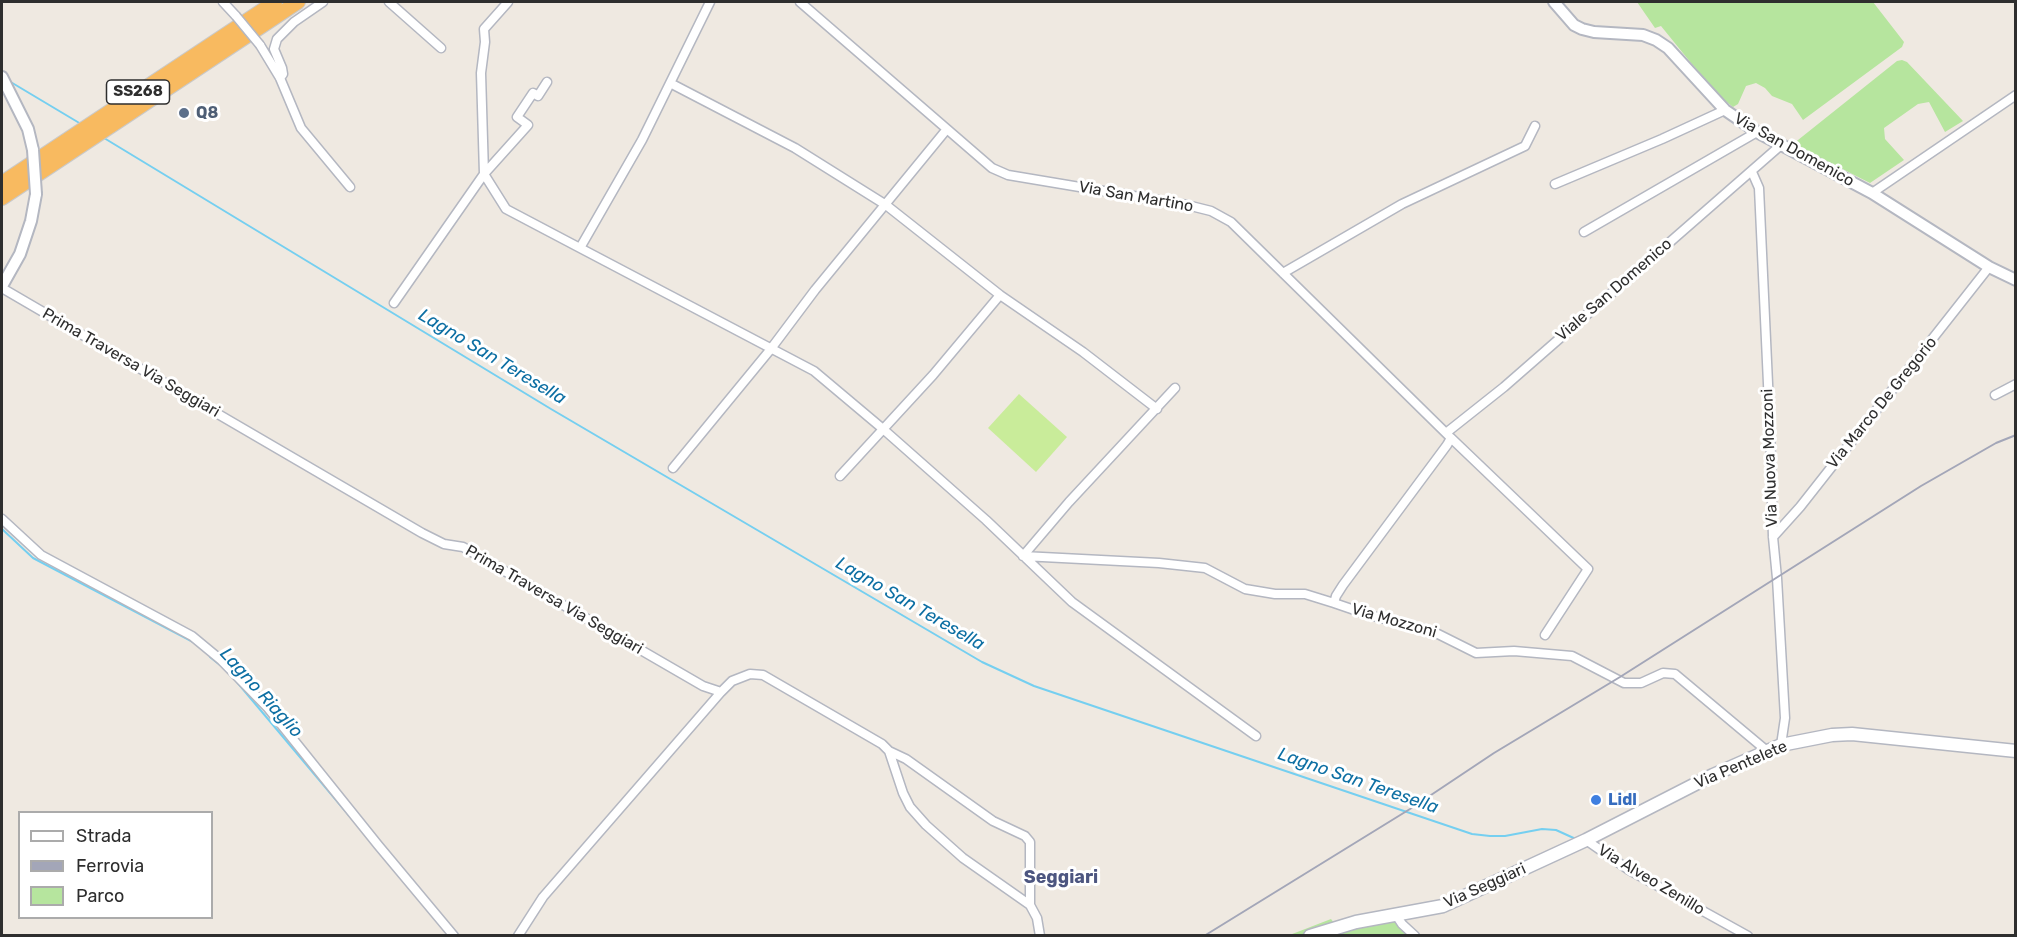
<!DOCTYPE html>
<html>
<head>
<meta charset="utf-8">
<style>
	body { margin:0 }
	#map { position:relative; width:2017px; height:937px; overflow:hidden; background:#efe9e1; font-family:Rubik,sans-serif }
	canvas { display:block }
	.frame { position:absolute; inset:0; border:3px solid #2e2e2e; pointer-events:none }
	.legend { position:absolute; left:18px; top:811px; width:195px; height:108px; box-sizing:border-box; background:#fff; border:2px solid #ababab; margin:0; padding:8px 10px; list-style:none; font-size:18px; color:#2e2e2e }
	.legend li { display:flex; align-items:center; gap:12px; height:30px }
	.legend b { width:30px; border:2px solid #ababab }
</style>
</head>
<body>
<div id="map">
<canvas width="2017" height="937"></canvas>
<div class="frame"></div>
<ul class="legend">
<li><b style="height:8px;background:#fff"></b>Strada</li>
<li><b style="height:8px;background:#a3a6b8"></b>Ferrovia</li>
<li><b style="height:16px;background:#b6e59e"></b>Parco</li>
</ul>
</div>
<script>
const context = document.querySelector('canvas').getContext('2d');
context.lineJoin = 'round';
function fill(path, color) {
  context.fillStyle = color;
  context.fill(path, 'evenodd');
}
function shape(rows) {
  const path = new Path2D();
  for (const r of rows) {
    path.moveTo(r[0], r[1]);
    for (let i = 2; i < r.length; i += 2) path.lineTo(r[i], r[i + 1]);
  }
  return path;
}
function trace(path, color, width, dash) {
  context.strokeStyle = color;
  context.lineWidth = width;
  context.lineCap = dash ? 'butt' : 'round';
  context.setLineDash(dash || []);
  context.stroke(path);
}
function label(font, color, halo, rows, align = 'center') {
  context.font = font + ' Rubik,sans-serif';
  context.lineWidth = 6;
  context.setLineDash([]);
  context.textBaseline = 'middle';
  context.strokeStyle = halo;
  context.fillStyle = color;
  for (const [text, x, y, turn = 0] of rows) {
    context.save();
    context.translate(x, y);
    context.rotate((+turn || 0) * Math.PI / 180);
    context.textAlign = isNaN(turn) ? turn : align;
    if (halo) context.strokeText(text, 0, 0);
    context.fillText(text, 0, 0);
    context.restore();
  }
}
fill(shape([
	[1637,2,1873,2,1904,42,1902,47,1803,120,1792,104,1772,96,1765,88,1756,83,1746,86,1738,104,1733,107,1724,100,1691,63,1661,26,1655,28],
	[1902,60,1907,62,1963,121,1945,132,1929,102,1918,104,1884,128,1885,139,1904,160,1870,183,1793,144,1897,61],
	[1385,910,1412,936,1287,936,1331,919,1334,923]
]), '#b6e59e');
fill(shape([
	[1019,394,1067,437,1036,472,988,428]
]), '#c9ec9a');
trace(shape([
	[9,81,81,124],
	[104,138,551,409,982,662,1034,686,1472,834,1490,836,1505,836,1542,829,1556,830,1578,840],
	[2,529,33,558,195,643],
	[210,657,220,665],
	[236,681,352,819]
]), '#75cff0', 2);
const minor = shape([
	[223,2,236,16],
	[389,2,441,48],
	[508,2,484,29,485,42,481,73,484,174,506,209,580,248,642,140,710,2],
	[800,2,992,168,1008,175,1187,205,1211,211,1231,222,1451,438,1447,445,1343,585,1336,596,1334,603,1369,615,1432,631,1476,653,1514,651,1572,656,1624,683,1641,683,1663,673,1675,674,1767,751],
	[260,45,280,78,301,128,350,187],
	[280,78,283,74,282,68,274,49,277,39,294,22,323,2],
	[670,83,795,148,886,205,1000,295,1083,352,1157,409],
	[1752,172,1759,188,1770,427,1773,537,1777,578,1785,718,1781,745],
	[1555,184,1662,139,1725,110],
	[1872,193,2016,95],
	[1584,232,1757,132],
	[580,248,814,371,883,429,986,520,1072,602,1256,736],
	[1283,273,1402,204,1525,146,1535,126],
	[2,288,422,533,444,544,463,547,703,686,721,692],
	[394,303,484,174,528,125,517,117,533,93,538,96,547,82],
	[1995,395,2016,384],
	[1446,433,1504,387,1781,145],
	[1451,438,1588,569,1545,635],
	[673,468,770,350,815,290,947,129],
	[840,476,933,375,1000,295],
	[2,519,41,555,192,636,221,660,268,708,378,845,454,936],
	[1773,537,1800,507,1989,267],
	[1023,556,1159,563,1205,568,1245,589,1275,594,1305,594,1334,603],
	[1023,556,1069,502,1175,388],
	[889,751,906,759,993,821,1025,836,1030,842,1030,905],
	[1586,840,1629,870,1748,936],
	[1396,915,1402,924,1415,936],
	[518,936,543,897,721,692,732,681,750,674,763,675,882,744,889,751,903,793,910,807,926,825,963,858,1030,905,1037,918,1040,936]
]);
const tertiary = shape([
	[1554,2,1574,25,1582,29,1594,32,1643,35,1656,40,1668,48,1725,110,1757,132,1872,193,1989,267,2016,280],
	[2,77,28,129,33,150],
	[2,286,20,254,31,221,36,194]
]);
const secondary = shape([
	[1310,936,1356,922,1443,906,1586,840,1713,775,1781,745,1832,735,1852,734,2016,751]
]);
const trunk = shape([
	[2,183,275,2],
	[2,198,298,2]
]);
trace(minor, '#b4b7c1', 11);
trace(tertiary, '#b4b7c1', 14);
trace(secondary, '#b4b7c1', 15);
trace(trunk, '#c9c9c9', 16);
trace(minor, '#fff', 8);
trace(tertiary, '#fff', 10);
trace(secondary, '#fff', 12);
trace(trunk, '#f8ba60', 14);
trace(shape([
	[1204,936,1410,809,1494,753,1620,677,1921,486,1996,443,2016,435]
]), '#a3a6b8', 2);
const minorBridge = shape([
	[236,16,260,45]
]);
const tertiaryBridge = shape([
	[33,150,36,194]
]);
trace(minorBridge, '#b4b7c1', 11, []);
trace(tertiaryBridge, '#b4b7c1', 14, []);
trace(minorBridge, '#fff', 8);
trace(tertiaryBridge, '#fff', 10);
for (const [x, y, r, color] of [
	[184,113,6,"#5c6f8a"],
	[1596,800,6,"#3f7fe0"]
]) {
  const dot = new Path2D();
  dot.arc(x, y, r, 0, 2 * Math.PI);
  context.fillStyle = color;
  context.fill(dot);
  trace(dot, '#fff', 2);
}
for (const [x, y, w] of [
	[138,92,63]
]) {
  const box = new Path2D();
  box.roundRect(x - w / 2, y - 12, w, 24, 4.5);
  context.fillStyle = '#fff';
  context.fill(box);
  trace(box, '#2e2e2e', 1.5);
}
label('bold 15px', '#2e2e2e', null, [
	["SS268",138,92]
]);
label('bold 16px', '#4e5e75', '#fff', [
	["Q8",196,113]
], 'left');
label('16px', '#2e2e2e', '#fff', [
	["Via San Domenico",1794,150,29],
	["Via San Martino",1136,197,10],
	["Viale San Domenico",1614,290,-41],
	["Prima Traversa Via Seggiari",131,363,30],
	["Via Marco De Gregorio",1882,403,-51],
	["Via Nuova Mozzoni",1770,458,-92],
	["Prima Traversa Via Seggiari",554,600,30],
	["Via Mozzoni",1394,621,16],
	["Via Pentelete",1741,765,-23],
	["Via Alveo Zenillo",1651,880,31],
	["Via Seggiari",1485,886,-24]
]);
label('bold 16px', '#366cbe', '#fff', [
	["Lidl",1608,800]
], 'left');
label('italic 18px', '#0d6fa3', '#fff', [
	["Lagno San Teresella",492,357,31],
	["Lagno San Teresella",910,604,30],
	["Lagno Riaglio",261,693,48],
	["Lagno San Teresella",1358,781,19]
]);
label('bold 18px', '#4d5680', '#fff', [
	["Seggiari",1061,878]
]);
</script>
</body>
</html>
